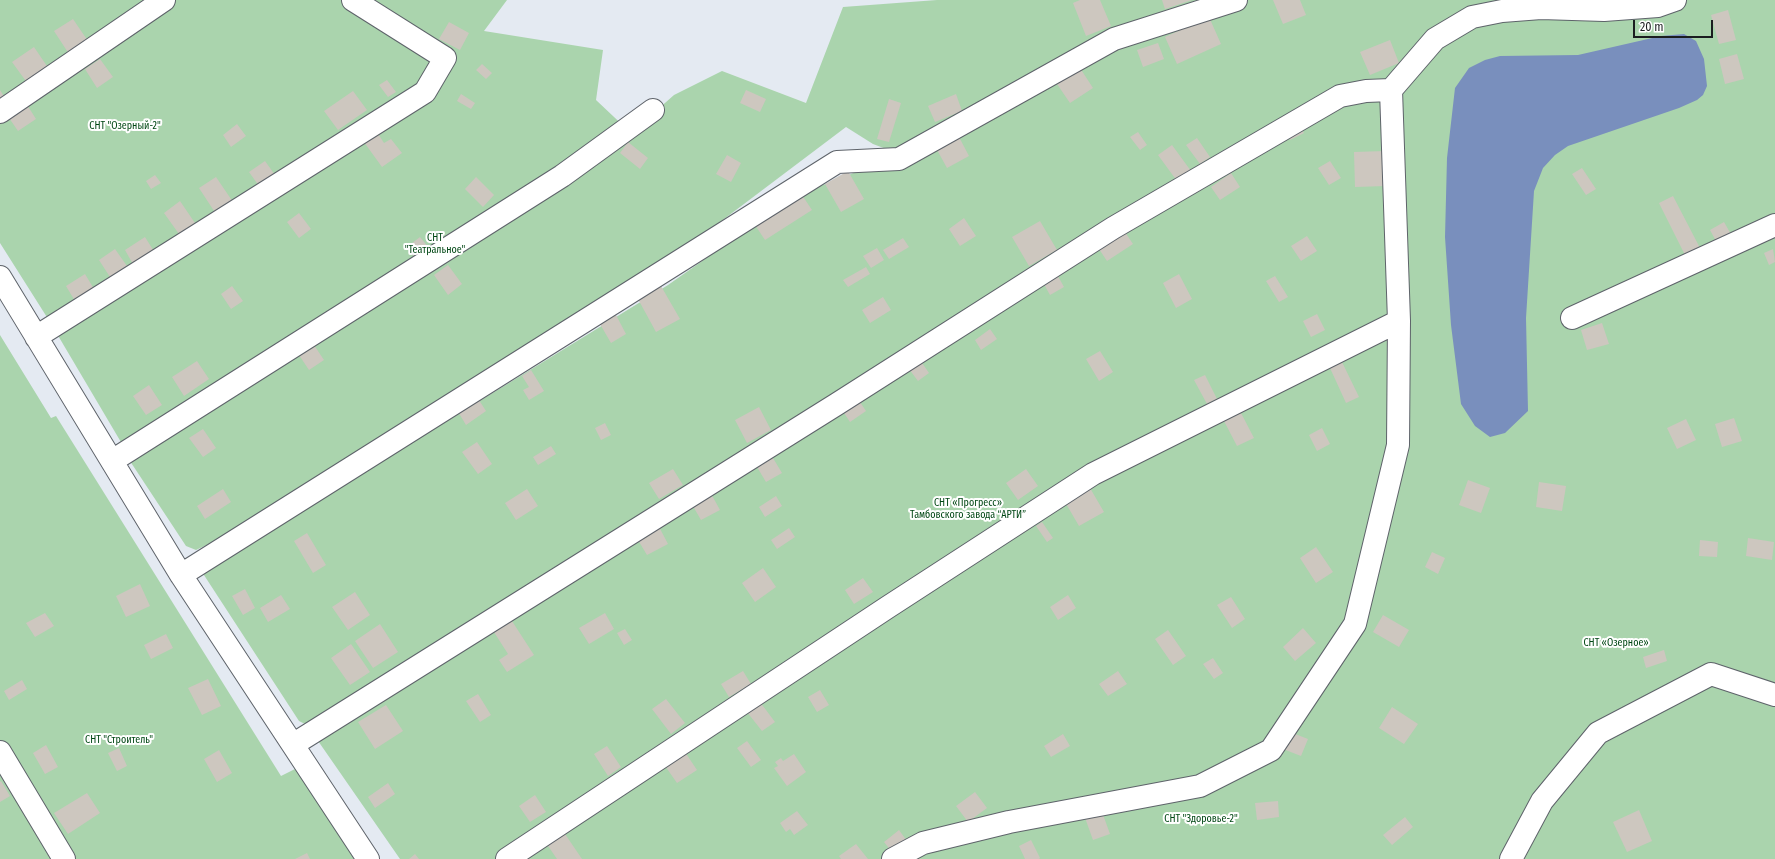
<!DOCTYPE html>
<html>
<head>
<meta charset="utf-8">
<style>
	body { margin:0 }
	#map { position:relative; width:1775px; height:859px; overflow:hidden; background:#e4eaf2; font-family:"Fira Sans Condensed",sans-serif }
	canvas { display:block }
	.scale { position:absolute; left:1633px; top:20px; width:80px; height:18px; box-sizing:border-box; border:2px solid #1b1d20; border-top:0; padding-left:5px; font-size:12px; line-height:14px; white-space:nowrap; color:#1b1d20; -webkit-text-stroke:3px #fff; paint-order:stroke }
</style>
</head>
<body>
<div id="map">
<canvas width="1775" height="859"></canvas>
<div class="scale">20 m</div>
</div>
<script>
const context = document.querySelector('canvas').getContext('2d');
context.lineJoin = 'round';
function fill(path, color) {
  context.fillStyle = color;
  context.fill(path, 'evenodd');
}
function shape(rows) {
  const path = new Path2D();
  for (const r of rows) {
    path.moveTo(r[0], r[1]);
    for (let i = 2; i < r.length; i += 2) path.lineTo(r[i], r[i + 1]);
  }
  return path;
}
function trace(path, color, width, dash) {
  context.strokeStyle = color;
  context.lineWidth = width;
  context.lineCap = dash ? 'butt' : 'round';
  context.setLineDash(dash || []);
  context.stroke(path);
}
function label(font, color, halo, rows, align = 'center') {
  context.font = font + ' "Fira Sans Condensed",sans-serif';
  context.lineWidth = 4;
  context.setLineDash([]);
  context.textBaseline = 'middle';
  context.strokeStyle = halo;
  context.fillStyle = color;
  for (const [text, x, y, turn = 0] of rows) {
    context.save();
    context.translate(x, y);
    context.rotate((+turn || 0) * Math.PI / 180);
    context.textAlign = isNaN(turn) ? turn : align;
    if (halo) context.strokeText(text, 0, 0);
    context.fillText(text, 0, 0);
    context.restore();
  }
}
fill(shape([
	[0,0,507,0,484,31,603,50,596,100,631,133,674,95,722,71,806,103,843,7,937,0,1775,0,1775,859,400,859,307,725,299,721,202,572,668,285,795,196,856,172,876,172,910,159,905,145,889,150,873,144,846,127,622,296,213,542,196,550,186,546,126,455,128,454,50,322,0,243],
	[0,335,51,418,56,416,281,776,297,768,355,859,0,859]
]), '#aad4ad');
fill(shape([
	[1684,34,1696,41,1704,59,1707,86,1703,95,1697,100,1679,108,1568,146,1555,155,1543,168,1534,191,1526,318,1528,411,1505,433,1490,437,1475,426,1461,404,1451,325,1445,237,1447,158,1455,88,1469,68,1485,60,1500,56,1578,55,1661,36]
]), '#798fbd');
fill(shape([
	[1080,0,1100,0,1111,26,1086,36,1073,3],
	[1162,0,1192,0,1165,9],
	[1273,0,1300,0,1306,15,1283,24],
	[1728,10,1736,40,1719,44,1711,15],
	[1209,17,1221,44,1177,64,1165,37],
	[73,19,90,44,71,57,54,31],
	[449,22,469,33,460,50,439,39],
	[1390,40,1399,63,1370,75,1360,52],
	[1158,43,1164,59,1143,67,1137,50],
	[34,47,49,69,28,84,12,62],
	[1737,54,1744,79,1725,84,1719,59],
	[100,59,113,77,97,88,85,69],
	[482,64,492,73,486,79,476,70],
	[1080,68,1093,88,1070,103,1057,84],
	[387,80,396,92,388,97,379,85],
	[0,90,5,98,0,102],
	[746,90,766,99,760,112,740,103],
	[353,91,367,110,338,130,324,111],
	[461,94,475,103,471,109,457,101],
	[956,94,962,111,935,122,928,106],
	[889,99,901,103,889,142,877,139],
	[24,100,36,119,18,131,5,112],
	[237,124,246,136,231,147,223,135],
	[1298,124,1304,133,1290,140,1285,132],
	[375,129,384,143,391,139,402,153,382,167,361,138],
	[1138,132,1147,145,1140,150,1130,137],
	[959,137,969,156,947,168,936,148],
	[1197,138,1210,157,1200,164,1186,145],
	[628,142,648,158,640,169,620,153],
	[1172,145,1191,171,1177,181,1158,155],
	[1385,151,1386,186,1355,187,1354,152],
	[727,155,741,163,731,182,716,174],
	[265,161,275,175,259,186,249,172],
	[1330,161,1341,178,1329,185,1318,168],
	[1582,168,1596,189,1586,195,1572,174],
	[848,171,864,199,841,212,825,184],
	[1231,173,1240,187,1220,200,1211,187],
	[155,175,161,183,151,189,146,181],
	[216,177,233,202,216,214,199,188],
	[476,177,494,195,483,207,465,189],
	[800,192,812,210,765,240,753,222],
	[1673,196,1700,248,1685,255,1659,203],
	[180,201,195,223,179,234,164,213],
	[299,213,311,229,299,238,287,222],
	[964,218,976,236,960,246,949,229],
	[1040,221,1057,250,1029,266,1012,237],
	[1724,222,1732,236,1717,243,1710,230],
	[1123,229,1133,244,1107,261,1097,246],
	[1307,236,1317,251,1301,261,1291,246],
	[145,237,155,253,134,266,125,250],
	[420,237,429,248,415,258,407,247],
	[903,238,909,247,889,259,883,250],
	[877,248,884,260,871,268,863,256],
	[115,249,127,266,110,277,99,260],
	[1773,249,1775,262,1769,265,1764,253],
	[448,265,462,284,448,295,434,275],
	[866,267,870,274,848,287,843,280],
	[1054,269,1064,287,1050,295,1040,277],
	[85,274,94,289,75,301,66,286],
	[1179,274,1192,299,1176,308,1163,283],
	[1275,276,1288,297,1279,302,1266,281],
	[232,286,243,301,231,309,221,294],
	[661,286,680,319,656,332,638,299],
	[883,297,891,310,870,323,862,310],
	[1317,314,1325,330,1311,337,1303,321],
	[616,315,626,334,611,343,600,324],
	[1602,323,1609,344,1587,350,1581,330],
	[990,329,997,339,981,350,975,340],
	[312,342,324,360,309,370,297,352],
	[1100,351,1113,372,1099,381,1086,359],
	[918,357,929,373,918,381,906,365],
	[197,361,209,379,184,396,172,377],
	[1342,362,1359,397,1346,403,1330,368],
	[531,370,544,391,529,400,523,390,529,387,522,376],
	[1205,375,1217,399,1207,404,1194,380],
	[149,385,162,405,146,415,133,396],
	[477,397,486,411,466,425,457,410],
	[858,399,866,411,850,422,842,410],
	[759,407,771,430,747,443,735,420],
	[1241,413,1254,438,1237,446,1224,421],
	[1734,418,1742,441,1722,447,1715,424],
	[1686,419,1696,440,1677,449,1667,428],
	[605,423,611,435,601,440,595,428],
	[1322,428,1330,444,1317,451,1309,435],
	[203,429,216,448,203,457,189,438],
	[477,442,492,464,478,474,462,452],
	[551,446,556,454,538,465,533,457],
	[770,453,782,473,766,482,754,462],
	[673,469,683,485,659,499,649,483],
	[1026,469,1038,486,1018,500,1006,483],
	[1468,480,1490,488,1481,513,1459,505],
	[1539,482,1566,486,1562,511,1536,507],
	[1090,488,1104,512,1079,526,1065,502],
	[223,489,231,502,205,519,197,506],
	[527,489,538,506,516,520,505,503],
	[709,490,720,510,701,520,690,501],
	[776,496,782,506,765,517,759,507],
	[1042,522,1053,538,1047,542,1036,526],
	[657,523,668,544,647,555,635,535],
	[789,528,795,537,777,549,771,540],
	[307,533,326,565,313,573,294,541],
	[1748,538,1774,542,1772,560,1746,556],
	[1700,540,1718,542,1717,557,1699,556],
	[1316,547,1333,572,1316,583,1300,558],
	[1432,552,1445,558,1438,574,1425,567],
	[763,568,776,587,755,602,742,583],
	[863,578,873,592,854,604,845,590],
	[140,584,150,606,126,617,116,596],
	[245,589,255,608,243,615,232,596],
	[355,592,370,615,348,630,332,607],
	[281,595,290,609,268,622,260,608],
	[1068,595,1076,608,1058,620,1050,607],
	[1231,597,1245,619,1232,628,1217,605],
	[45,613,54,626,35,637,26,623],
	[605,613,614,629,589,644,579,628],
	[1383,615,1409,630,1399,647,1373,632],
	[510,618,534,655,507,672,499,660,508,654,492,629],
	[380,624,398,652,373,668,355,641],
	[1303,628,1316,643,1295,661,1283,647],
	[625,629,632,640,624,645,617,633],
	[1168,630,1186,656,1173,665,1155,639],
	[166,634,173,648,151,659,144,645],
	[351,644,370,672,350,685,331,658],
	[1664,650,1667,661,1646,668,1643,657],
	[1213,658,1223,673,1214,679,1203,664],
	[743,671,751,684,729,697,721,684],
	[1118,671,1127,684,1108,696,1099,684],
	[208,679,221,706,202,715,188,688],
	[22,680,27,689,9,700,4,691],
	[820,690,829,705,817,712,808,697],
	[478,694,491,715,480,722,466,701],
	[666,699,685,723,671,734,652,709],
	[760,702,775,722,762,731,747,712],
	[386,705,403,731,375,749,358,722],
	[1392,707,1418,724,1404,744,1379,728],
	[1290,732,1308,739,1301,756,1283,749],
	[1063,734,1070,746,1051,757,1044,746],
	[747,741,761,760,751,767,737,748],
	[46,745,58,767,45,774,33,753],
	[607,746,621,767,608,776,594,754],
	[119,748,127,766,117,771,108,753],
	[683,749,697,770,677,783,663,763],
	[219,750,232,773,217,782,204,759],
	[794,754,806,772,787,786,774,768,778,766,775,762,781,758,783,761],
	[1,781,10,796,0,802,0,782],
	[388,783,395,794,375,808,368,797],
	[975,792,987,808,968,822,956,806],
	[87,793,100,813,68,834,54,813],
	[535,795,546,812,530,822,519,806],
	[1278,801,1279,817,1257,820,1255,803],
	[1101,809,1110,834,1093,840,1084,815],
	[1639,810,1652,841,1627,852,1613,822],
	[797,811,808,825,794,835,790,829,786,832,780,823],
	[1405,817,1413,827,1392,845,1383,835],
	[899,830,907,841,892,852,884,842],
	[563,831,582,859,557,859,546,843],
	[1031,840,1040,858,1039,859,1025,859,1019,846],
	[856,844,868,859,841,859,839,856],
	[307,853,310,859,295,859],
	[415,854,419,859,409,859]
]), '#cdc7bf');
const minor = shape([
	[0,112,164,0],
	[0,277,181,575,368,859],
	[1572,318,1775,225],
	[36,337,425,92,445,58,353,0],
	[112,461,562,176,653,110],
	[181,575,837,162,899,159,1114,39,1236,0],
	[294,744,837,404,1113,228,1340,96,1366,91,1391,90],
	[0,752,64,859],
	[507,859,888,607,1093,474,1399,321],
	[893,859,923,843,1009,822,1200,786,1271,750,1355,624,1398,445,1399,321,1391,90,1435,39,1472,17,1502,11,1541,8,1604,10,1658,6,1675,0],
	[1511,859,1542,801,1598,733,1711,674,1775,695]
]);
trace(minor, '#5e636a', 24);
trace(minor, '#fff', 22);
label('10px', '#004714', '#fff', [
	["СНТ \"Озерный-2\"",125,126],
	["СНТ",435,238],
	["\"Театральное\"",435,250],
	["СНТ «Прогресс»",968,503],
	["Тамбовского завода “АРТИ”",968,515],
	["СНТ «Озерное»",1616,643],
	["СНТ \"Строитель\"",119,740],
	["СНТ \"Здоровье-2\"",1201,819]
]);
</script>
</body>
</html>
